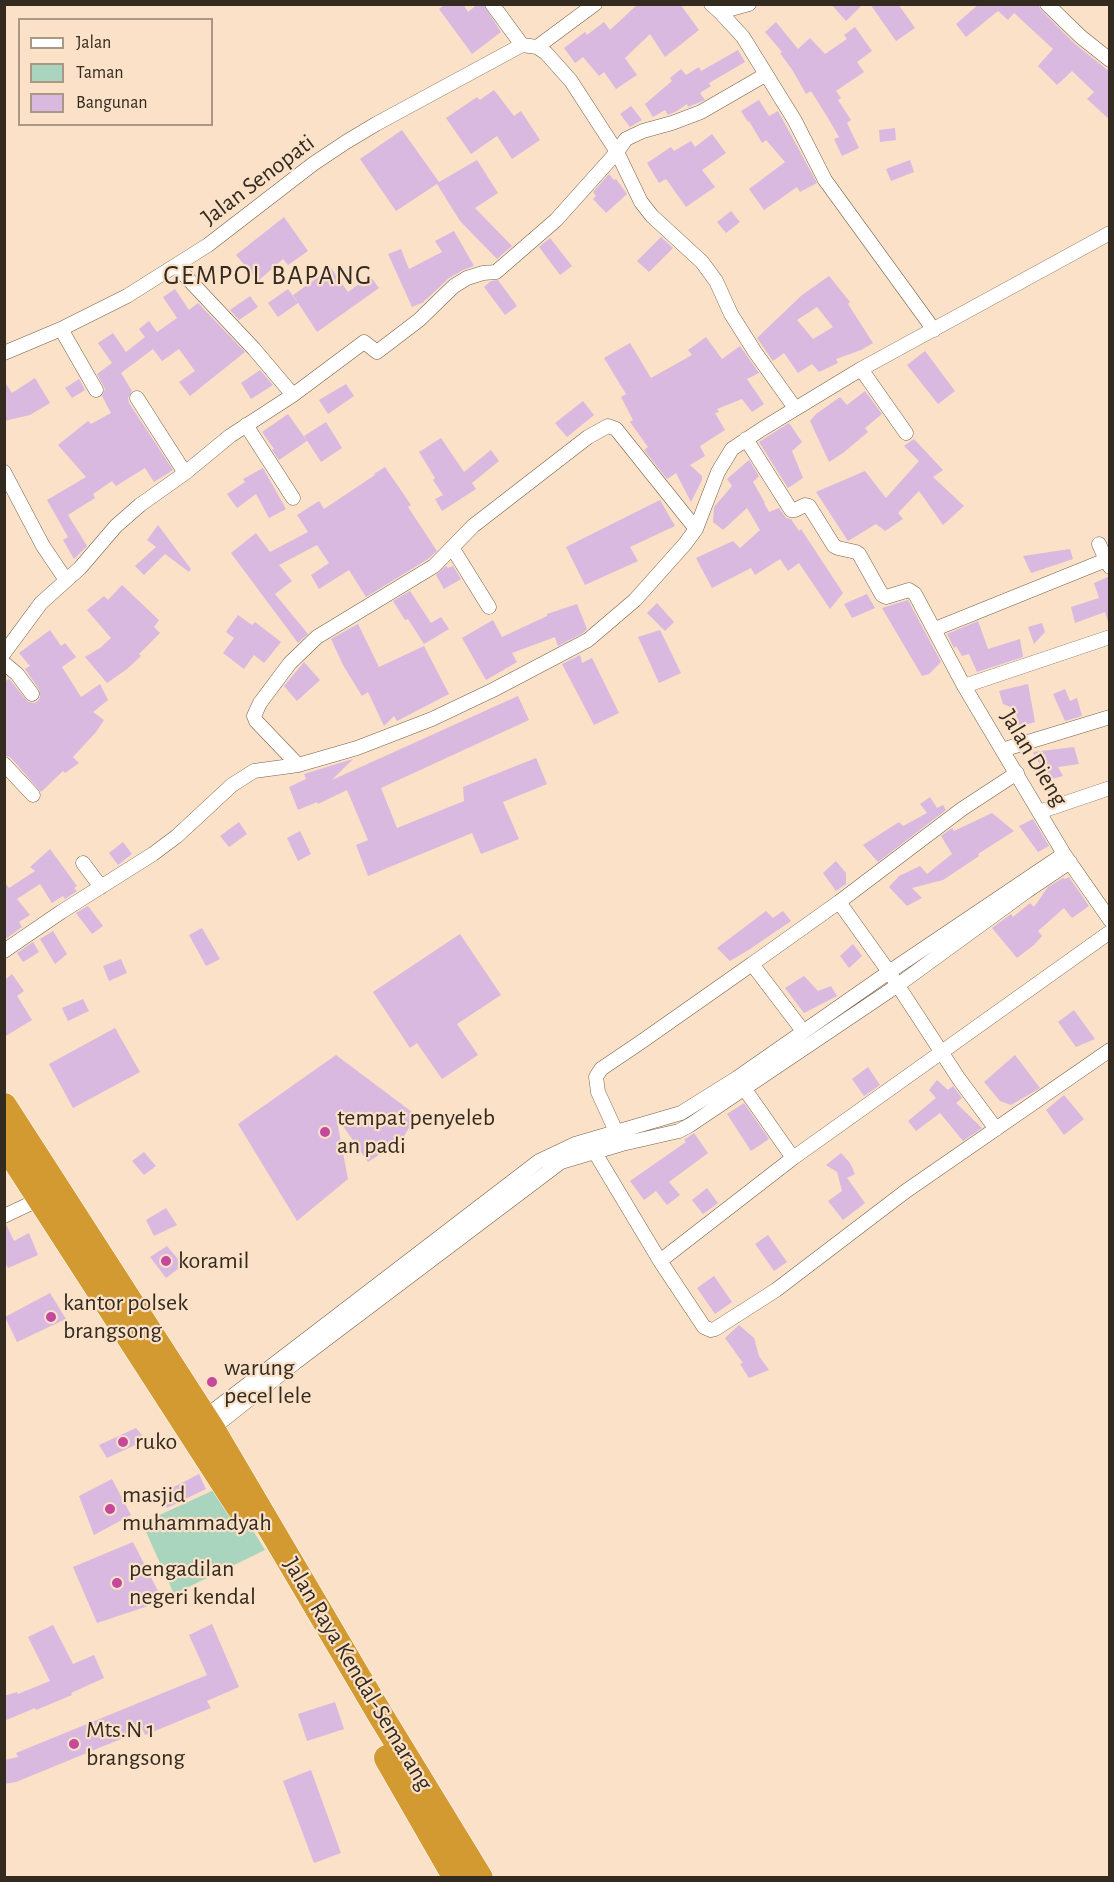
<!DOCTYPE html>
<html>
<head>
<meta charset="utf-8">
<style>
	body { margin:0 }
	#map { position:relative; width:1114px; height:1882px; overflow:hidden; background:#fae1c7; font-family:"Alegreya Sans",sans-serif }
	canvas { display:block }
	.frame { position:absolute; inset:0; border:6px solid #332a20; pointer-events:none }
	.legend { position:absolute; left:18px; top:18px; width:195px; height:108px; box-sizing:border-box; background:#fae1c7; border:2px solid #aa9884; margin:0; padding:8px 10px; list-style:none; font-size:18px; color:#332a20 }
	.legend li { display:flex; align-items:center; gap:12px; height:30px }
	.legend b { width:30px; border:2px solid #aa9884 }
</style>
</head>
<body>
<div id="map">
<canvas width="1114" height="1882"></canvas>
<div class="frame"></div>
<ul class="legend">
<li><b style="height:8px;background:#fff"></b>Jalan</li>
<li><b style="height:16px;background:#a9d4be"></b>Taman</li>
<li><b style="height:16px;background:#d9b9e0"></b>Bangunan</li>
</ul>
</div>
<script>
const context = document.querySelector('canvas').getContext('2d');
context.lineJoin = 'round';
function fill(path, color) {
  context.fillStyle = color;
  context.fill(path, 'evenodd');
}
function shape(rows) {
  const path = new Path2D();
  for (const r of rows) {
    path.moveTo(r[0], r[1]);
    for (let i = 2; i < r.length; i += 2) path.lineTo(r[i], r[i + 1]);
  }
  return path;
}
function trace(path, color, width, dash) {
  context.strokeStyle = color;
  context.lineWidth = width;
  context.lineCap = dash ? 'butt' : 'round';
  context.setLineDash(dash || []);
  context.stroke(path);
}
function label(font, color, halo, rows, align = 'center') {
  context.font = font + ' "Alegreya Sans",sans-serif';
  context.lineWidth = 4.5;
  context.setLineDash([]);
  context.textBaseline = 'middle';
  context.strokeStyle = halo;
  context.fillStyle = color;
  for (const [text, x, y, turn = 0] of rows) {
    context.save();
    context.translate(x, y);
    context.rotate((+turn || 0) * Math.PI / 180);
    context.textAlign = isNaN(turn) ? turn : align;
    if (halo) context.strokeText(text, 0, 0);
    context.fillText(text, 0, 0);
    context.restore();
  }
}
fill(shape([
	[225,1485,265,1550,174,1594,142,1523]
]), '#a9d4be');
fill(shape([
	[446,4,463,4,468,12,478,4,483,4,501,32,472,54,439,9],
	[638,4,680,4,699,30,665,57,650,34,625,58,637,75,616,89,604,72,599,76,583,57,575,63,564,48,585,32,587,35,604,22,610,30],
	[831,4,863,4,846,21],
	[870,4,898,4,915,28,896,41],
	[979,4,1038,4,1041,10,1075,44,1110,72,1110,120,1087,99,1094,92,1072,71,1057,85,1038,66,1053,49,1014,13,1008,20,998,11,966,37,956,24],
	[776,22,798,49,810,38,825,54,847,39,844,35,855,27,872,51,857,62,864,72,836,91,841,98,838,100,851,120,847,123,859,148,842,156,834,139,839,137,828,118,811,91,806,94,793,71,780,53,782,52,765,32],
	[738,50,745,62,709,83,711,86,700,93,705,100,688,107,687,104,677,111,668,115,665,110,653,117,645,104,672,81,670,78,681,69,686,75,699,67,701,71],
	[494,90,514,116,521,111,540,140,512,159,497,136,471,154,446,118,477,97,480,100],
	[759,100,769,116,778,111,817,183,800,192,797,187,764,210,749,189,785,162,766,140,762,143,749,121,748,122,741,111],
	[631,106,642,120,630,127,620,114],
	[895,128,896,140,880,142,879,130],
	[402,130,439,182,477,160,498,193,475,208,512,246,497,259,460,221,437,184,396,211,360,159],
	[712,134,726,153,702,170,715,187,686,207,666,179,659,183,647,163,671,147,674,151,691,141,695,147],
	[910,160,914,172,891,181,886,169],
	[609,174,614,180,616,179,627,194,606,213,593,199,596,196,593,192],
	[731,211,740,222,726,233,717,222],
	[284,217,308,251,288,265,283,259,258,281,236,255],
	[454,231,474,266,463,270,449,278,430,296,424,301,424,302,412,307,388,254,401,249,409,269,442,252,435,241],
	[661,237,673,248,649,272,637,261],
	[550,238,572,266,560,275,539,247],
	[331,268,348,292,370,276,379,288,317,332,293,295],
	[829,276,850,302,848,304,873,343,861,350,836,359,838,363,819,372,812,364,798,373,784,353,773,361,757,338,802,295],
	[817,307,833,327,813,339,797,320],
	[498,280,517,306,505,315,484,287,491,281],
	[175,289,189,310,198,303,245,352,190,396,179,382,195,371,179,349,162,361,153,349,121,373,132,391,128,398,129,403,173,470,154,482,145,468,116,486,112,481,93,494,95,498,68,515,87,546,74,559,63,540,68,537,47,500,86,477,58,445,88,421,91,424,111,413,102,396,105,389,97,374,112,363,98,343,113,333,126,352,145,337,139,329,149,321,157,332,177,318,163,297],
	[288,289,298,303,278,317,268,303],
	[250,296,258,307,239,320,230,310],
	[706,337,722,359,740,346,759,373,747,379,764,404,752,412,742,399,717,409,719,412,715,413,725,430,700,446,705,456,690,465,702,476,702,480,691,502,676,473,667,479,644,450,648,447,630,422,633,420,621,397,626,394,604,358,630,343,651,378,692,355,688,350],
	[925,351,955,391,938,404,907,365],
	[260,370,273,385,251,399,241,383],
	[35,378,50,403,30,415,4,421,4,381,12,393],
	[79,379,85,390,72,398,65,388],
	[346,384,354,396,328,414,319,400],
	[865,391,882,414,865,428,868,432,843,453,829,462,810,421,816,414,840,397,847,405],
	[583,401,594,415,567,437,555,423],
	[288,414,307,441,279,460,272,450,274,449,262,432],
	[326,422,342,448,321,462,304,436],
	[789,423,802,442,792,451,803,478,788,488,759,442],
	[441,438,464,472,491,450,499,461,472,483,476,489,442,511,435,499,443,495,433,480,435,478,419,452],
	[914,439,943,470,933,477,964,506,943,525,919,491,898,513,903,519,885,531,876,524,848,541,816,492,865,471,886,498,919,461,904,446],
	[749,460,759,476,753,482,765,503,764,503,769,512,779,508,786,518,791,519,799,531,801,529,843,593,830,609,799,563,788,571,780,559,755,575,751,568,712,588,696,558,733,541,740,548,760,530,747,508,723,530,713,522,714,507,732,486,727,479],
	[385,467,411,505,408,507,437,551,428,559,366,597,349,570,319,589,311,575,329,563,317,545,279,565,292,581,275,594,308,634,298,643,231,553,256,533,270,552,308,532,297,515,319,501,324,509,375,475,374,474],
	[263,468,286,509,269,518,256,494,237,508,227,494,245,482,243,479],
	[660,500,675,526,630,547,638,561,585,585,566,547],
	[158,525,191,569,189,572,165,554,144,575,135,566,156,547,147,540],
	[1070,549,1073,559,1031,573,1023,556],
	[446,566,448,568,453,566,461,579,444,589,436,575],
	[1110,576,1110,621,1108,622,1105,612,1075,623,1071,607,1099,598,1094,583],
	[122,585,159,620,154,627,160,633,139,654,141,656,127,669,107,683,85,657,100,648,111,638,87,610,104,596,108,600],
	[410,591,431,623,441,617,449,629,424,644,408,619,405,620,393,601],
	[867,594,875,608,852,618,844,604],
	[908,600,941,662,929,674,922,676,882,608],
	[657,603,674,622,665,631,647,613],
	[577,604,587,629,583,633,558,646,555,637,512,653,517,662,486,680,462,638,493,620,502,637,547,616,547,614],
	[238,615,252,625,255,622,281,642,264,663,254,655,244,669,223,653,234,638,226,632],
	[978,621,988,649,1020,639,1023,657,977,672,969,654,962,656,956,646,954,648,947,634],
	[1042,623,1045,632,1034,644,1028,627],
	[358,624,379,667,424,646,449,694,397,721,394,716,384,726,368,692,362,696,343,665,331,639],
	[50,630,61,646,65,643,76,657,62,667,81,697,100,684,108,700,93,712,104,720,96,732,73,757,79,763,65,773,63,771,41,792,11,758,4,755,4,682,9,679,10,680,28,702,34,703,38,701,40,697,39,689,25,669,30,666,19,653],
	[660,630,681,673,659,683,638,637],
	[580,655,582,663,592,658,619,713,594,725,562,664],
	[304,662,320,680,297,701,284,686],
	[1028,684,1035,722,1019,727,1015,709,1003,704,999,691],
	[1065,689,1070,701,1077,698,1082,716,1065,721,1053,694],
	[518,696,529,720,381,788,397,828,464,801,463,787,536,758,547,784,503,802,519,839,481,854,472,833,368,876,356,845,368,840,347,790,318,804,317,802,298,810,289,787,306,779,304,774,353,759,332,780],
	[1074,747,1079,764,1058,767,1063,776,1048,780,1033,752],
	[930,797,937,808,943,805,946,810,878,862,863,845,899,822,903,826,927,813,920,804],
	[992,813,1014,831,978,854,979,856,943,880,912,888,922,898,907,906,889,887,899,876,920,866,927,874,952,854,941,836,952,828,954,831],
	[1033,819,1049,846,1038,852,1019,826],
	[239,822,247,834,229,847,220,836],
	[300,831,311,854,298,861,287,838],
	[123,842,132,854,118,865,109,853],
	[50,849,77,886,74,888,77,891,65,899,63,896,52,903,40,884,17,899,30,915,19,922,22,927,7,938,4,933,4,882,9,888,35,871,30,867],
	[836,861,846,873,846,884,836,891,823,873],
	[1069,877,1089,906,1072,918,1064,908,1038,931,1042,936,1034,945,1017,958,992,928,1011,914,1013,917,1030,903,1034,907,1048,887,1063,878,1065,879],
	[88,906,103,926,92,934,76,913],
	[766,911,773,918,783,911,791,921,750,949,730,961,717,948],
	[202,928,220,959,206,966,189,935],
	[53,931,67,954,55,964,40,939],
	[460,934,501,995,457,1024,478,1055,442,1079,417,1043,410,1048,373,992],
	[33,942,39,952,23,962,17,953],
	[853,944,862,956,849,968,840,956],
	[121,959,127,973,109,981,103,966],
	[12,974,24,991,17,996,32,1020,4,1037,4,977,6,979],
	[804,976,818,991,831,986,837,996,804,1013,785,988],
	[83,999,89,1011,68,1021,62,1008],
	[1074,1010,1095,1039,1076,1047,1058,1022],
	[115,1028,140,1072,73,1108,49,1064],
	[336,1055,416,1115,402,1140,368,1162,336,1116,348,1179,297,1221,238,1124],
	[1015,1055,1040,1088,1011,1105,1000,1101,984,1082],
	[868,1067,880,1085,864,1096,852,1079],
	[937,1080,948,1090,953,1086,962,1098,956,1103,982,1128,963,1141,940,1113,916,1131,908,1121,936,1098,929,1090],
	[1064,1095,1084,1119,1064,1135,1046,1110],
	[744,1103,769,1139,751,1151,727,1114],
	[694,1133,708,1153,669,1182,680,1195,667,1205,656,1191,644,1200,630,1181,686,1142,684,1140],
	[144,1152,156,1166,144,1175,132,1161],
	[841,1153,850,1163,855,1174,847,1178,865,1203,843,1220,828,1201,842,1191,837,1172,826,1165],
	[707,1188,718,1203,703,1214,692,1200],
	[166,1208,177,1225,154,1236,146,1220],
	[6,1224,14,1241,29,1233,38,1255,8,1268,4,1260,4,1225],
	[768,1235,787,1262,774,1271,755,1244],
	[167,1246,183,1265,166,1278,150,1257],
	[714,1276,732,1302,715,1314,697,1288],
	[50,1293,66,1319,17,1342,5,1317],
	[739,1325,754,1338,759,1356,769,1370,749,1378,740,1364,743,1363,725,1338],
	[136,1428,146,1440,107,1458,99,1445],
	[199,1474,206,1489,167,1508,160,1494],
	[112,1479,131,1515,94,1535,79,1496],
	[133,1542,162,1599,148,1606,97,1623,73,1567],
	[212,1624,239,1687,207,1701,211,1708,145,1735,143,1730,16,1782,4,1784,4,1760,18,1757,16,1753,207,1675,189,1635],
	[53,1625,73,1664,94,1655,104,1678,71,1693,72,1695,36,1710,35,1708,4,1721,4,1696,17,1692,18,1694,50,1681,28,1637],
	[335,1702,344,1729,307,1741,298,1714],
	[311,1770,341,1853,314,1863,283,1781]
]), '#d9b9e0');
const street = shape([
	[492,4,522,45],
	[711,4,720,12,743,37,795,121,825,180,934,330],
	[1047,4,1081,37,1110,60],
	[720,12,749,4],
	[537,47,595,4],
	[176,266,254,349,293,395],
	[61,329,96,390],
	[4,353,61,329,127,296,208,245,313,164,346,142,376,124,522,45,537,47,546,53,571,81,617,152,641,202,652,216,702,262,716,281,731,314,755,352,795,408],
	[861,369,906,433],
	[137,398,185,473],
	[246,425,293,498],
	[746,439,791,510,795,510,805,505,809,506,834,546,838,548,856,552,859,554,882,595,886,597,909,590,915,594,964,686,1064,854,1110,920],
	[4,472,43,546,66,580],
	[1099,544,1106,560],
	[453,549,489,607],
	[935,629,1106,560,1110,567],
	[4,653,41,603,80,568,116,526,140,505,185,473,230,436,293,395,364,342,377,352,419,320,454,286,467,278,483,273,496,272,556,220,617,152,626,139,643,131,672,123,701,112,765,75],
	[4,663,17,674,32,694],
	[964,686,1110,637],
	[1002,750,1110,717],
	[4,764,33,795],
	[298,765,256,721,254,716,260,703,290,663,317,637,434,566,473,526,588,437,608,426,616,429,696,529],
	[1039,812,1110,788],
	[83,863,101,887],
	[4,951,61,912,153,854,177,836,232,785,254,771,298,765,357,748,432,719,493,690,588,640,635,600,685,544,696,529,718,472,732,449,762,429,861,369,1110,233],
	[803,1031,752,964,839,902],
	[739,1081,793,1158],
	[996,1129,959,1079,889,972,839,902,962,809,1017,773],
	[619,1138,598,1092,596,1077,601,1069,641,1042,752,964],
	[591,1146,660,1261,704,1327,711,1330,715,1329,776,1290,906,1191,1110,1050],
	[4,1216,40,1199],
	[660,1261,793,1158,1110,932],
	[205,1417,539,1161,575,1144,681,1113,737,1078,889,972,1064,854],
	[212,1429,296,1362,561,1162,622,1144,679,1131,690,1125,898,985,1027,891,1070,862]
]);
const highway = shape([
	[4,1106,212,1429,381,1716,480,1878],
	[4,1143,239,1507],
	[387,1758,456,1878]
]);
trace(street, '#766149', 15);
trace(highway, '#fff', 27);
trace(street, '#fff', 14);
trace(highway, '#d39a31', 26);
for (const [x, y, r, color] of [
	[325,1132,6,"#c4499a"],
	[166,1261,6,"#c4499a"],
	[51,1317,6,"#c4499a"],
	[212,1382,6,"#c4499a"],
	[123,1442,6,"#c4499a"],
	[110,1509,6,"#c4499a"],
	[117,1583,6,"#c4499a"],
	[74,1744,6,"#c4499a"]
]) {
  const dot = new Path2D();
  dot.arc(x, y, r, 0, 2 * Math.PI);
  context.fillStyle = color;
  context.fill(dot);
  trace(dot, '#fae1c7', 2);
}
label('24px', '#332a20', '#fae1c7', [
	["Jalan Senopati",258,180,-37],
	["Jalan Dieng",1034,758,59],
	["Jalan Raya Kendal-Semarang",358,1674,59]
]);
label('24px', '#332a20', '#fae1c7', [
	["tempat penyeleb",337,1118],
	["an padi",337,1146],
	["koramil",178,1261],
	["kantor polsek",63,1303],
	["brangsong",63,1331],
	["warung",224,1368],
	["pecel lele",224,1396],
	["ruko",135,1442],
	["masjid",122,1495],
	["muhammadyah",122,1523],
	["pengadilan",129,1569],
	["negeri kendal",129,1597],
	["Mts.N 1",86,1730],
	["brangsong",86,1758]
], 'left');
context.letterSpacing = '1.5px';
label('27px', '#332a20', '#fae1c7', [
	["GEMPOL BAPANG",268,276]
]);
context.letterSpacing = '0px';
</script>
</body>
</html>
